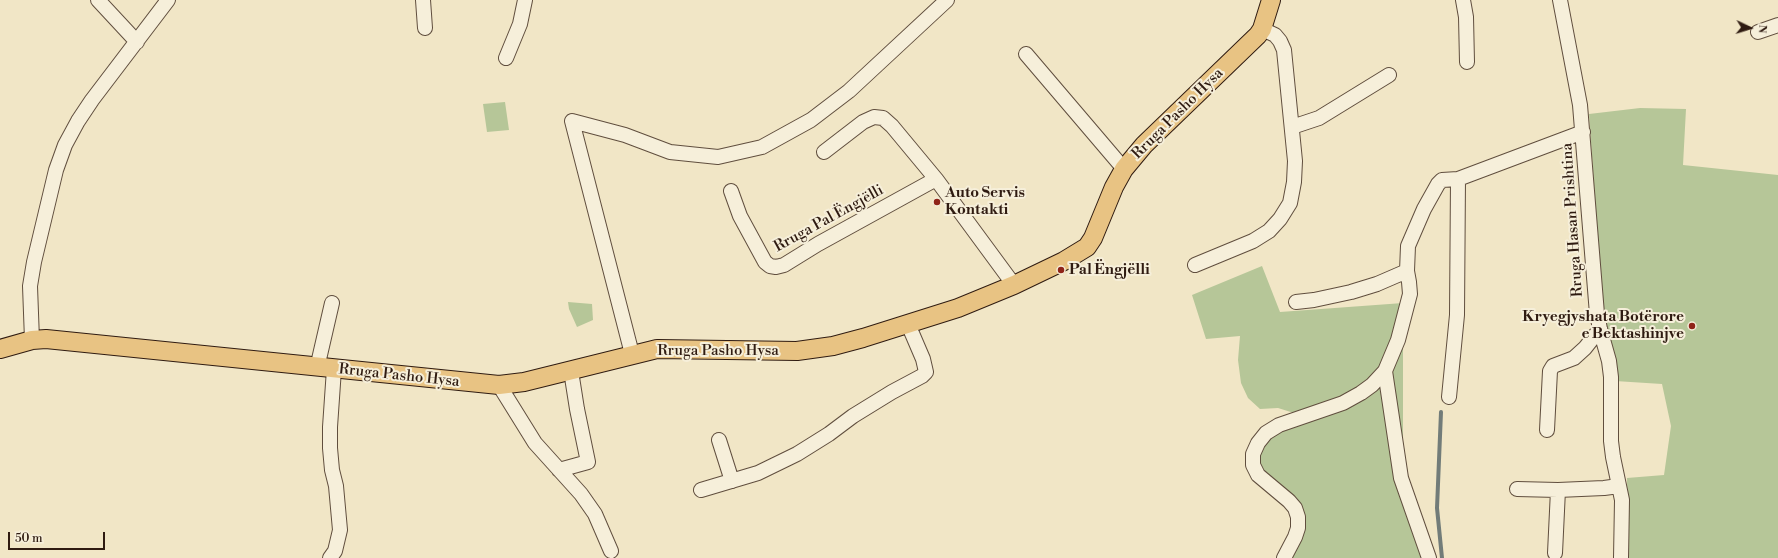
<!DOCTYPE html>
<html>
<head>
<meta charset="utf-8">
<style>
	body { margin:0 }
	#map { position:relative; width:1778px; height:558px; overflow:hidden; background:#f1e6c6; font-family:"Libre Bodoni",serif }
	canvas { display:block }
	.north { position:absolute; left:1730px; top:8px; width:40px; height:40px; -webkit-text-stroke:3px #f6efda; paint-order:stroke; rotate:94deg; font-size:11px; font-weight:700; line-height:16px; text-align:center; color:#2f1b11 }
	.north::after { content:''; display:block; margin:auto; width:14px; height:18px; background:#2f1b11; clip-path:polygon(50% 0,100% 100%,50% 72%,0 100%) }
	.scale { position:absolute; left:8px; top:532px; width:97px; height:18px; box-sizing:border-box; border:2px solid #2f1b11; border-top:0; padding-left:5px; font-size:12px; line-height:14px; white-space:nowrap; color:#2f1b11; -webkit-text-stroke:3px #f6efda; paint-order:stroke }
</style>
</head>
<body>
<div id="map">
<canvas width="1778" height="558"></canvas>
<div class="north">N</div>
<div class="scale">50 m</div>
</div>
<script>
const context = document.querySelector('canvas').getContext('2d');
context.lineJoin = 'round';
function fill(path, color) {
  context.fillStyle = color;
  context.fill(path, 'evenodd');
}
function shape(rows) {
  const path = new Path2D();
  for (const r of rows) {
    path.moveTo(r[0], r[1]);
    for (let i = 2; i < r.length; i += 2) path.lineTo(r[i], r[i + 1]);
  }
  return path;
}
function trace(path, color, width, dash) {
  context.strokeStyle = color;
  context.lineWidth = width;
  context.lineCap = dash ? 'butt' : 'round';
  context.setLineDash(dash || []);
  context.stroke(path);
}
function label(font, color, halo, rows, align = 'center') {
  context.font = font + ' "Libre Bodoni",serif';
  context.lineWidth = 4;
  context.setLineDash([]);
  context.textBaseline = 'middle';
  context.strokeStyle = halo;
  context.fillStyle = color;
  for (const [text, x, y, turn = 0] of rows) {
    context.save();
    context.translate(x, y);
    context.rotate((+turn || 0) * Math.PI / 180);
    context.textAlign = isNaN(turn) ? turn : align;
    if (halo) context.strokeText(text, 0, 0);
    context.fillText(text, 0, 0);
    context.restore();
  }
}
fill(shape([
	[505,102,509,130,487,132,483,104],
	[1640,108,1686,109,1683,165,1778,175,1778,558,1628,558,1627,478,1664,475,1671,426,1662,384,1615,381,1612,353,1602,299,1589,114],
	[1262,266,1280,312,1403,303,1403,441,1421,558,1284,558,1298,517,1268,484,1253,454,1294,413,1278,408,1260,409,1248,398,1241,383,1238,360,1240,336,1206,339,1192,295],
	[568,302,592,304,593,320,577,327,569,309]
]), '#b6c698');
trace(shape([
	[1441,412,1437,508,1442,558]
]), '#727c79', 4);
const minor = shape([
	[98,0,137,42],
	[423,0,425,28],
	[1463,0,1466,17,1467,62],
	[1560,0,1580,105,1597,314,1600,329,1609,361,1611,377,1611,441,1613,457,1622,500,1621,558],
	[1758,32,1778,25],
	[1026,54,1124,169],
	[506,58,520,24,525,0],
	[1292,127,1319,118,1389,75],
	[824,152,863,122,874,117,883,118,892,126,936,179,1014,285],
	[731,191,740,216,765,262,770,266,776,267,784,265,818,244,936,179],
	[1195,265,1253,241,1269,231,1280,219,1290,203,1294,182,1295,161,1284,50,1280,41,1275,35,1262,29],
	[1296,302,1314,300,1351,292,1377,284,1407,271],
	[32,340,30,286,34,262,56,170,65,145,78,121,92,100,168,0],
	[632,354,572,121,625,135,670,152,718,157,762,147,811,120,849,91,947,0],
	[317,368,332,303],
	[1385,371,1401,478,1429,558],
	[499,385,535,443,581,494,595,514,611,551],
	[1449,397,1457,315,1458,179],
	[1547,430,1550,371,1553,366,1574,358,1585,348,1600,329],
	[719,440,732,481],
	[559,470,588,462,577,409,571,371],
	[1517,489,1558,490,1604,488,1619,486],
	[701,490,758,473,797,454,829,434,853,416,892,392,922,376,926,372,923,359,908,324],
	[1555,553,1558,490],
	[330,558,335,551,340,530,336,486,332,470,330,448,330,427,334,369],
	[1284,558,1295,537,1298,528,1298,517,1295,508,1289,501,1258,475,1253,465,1253,454,1258,443,1266,433,1279,425,1343,403,1361,393,1372,385,1385,371,1398,340,1410,294,1409,282,1407,271,1408,246,1424,209,1438,184,1442,180,1458,179,1583,132]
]);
const major = shape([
	[0,349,32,340,46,339,499,385,524,382,657,349,797,351,833,346,863,338,958,308,1014,285,1064,261,1087,247,1093,238,1114,187,1124,169,1144,145,1258,35,1262,29,1271,0]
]);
trace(minor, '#604e3e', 16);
trace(major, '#2f1b11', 20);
trace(minor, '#f6efda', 14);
trace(major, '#e8c383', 18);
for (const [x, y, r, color] of [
	[937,202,4,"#8f2418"],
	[1061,270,4,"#8f2418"],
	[1692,326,4,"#8f2418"]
]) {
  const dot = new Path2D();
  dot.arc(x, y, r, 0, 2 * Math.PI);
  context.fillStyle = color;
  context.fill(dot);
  trace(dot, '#f6efda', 1.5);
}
label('15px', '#2f1b11', '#f6efda', [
	["Rruga Pasho Hysa",1178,114,-45],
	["Rruga Pal Ëngjëlli",829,219,-29],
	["Rruga Hasan Prishtina",1573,220,-94],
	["Rruga Pasho Hysa",718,351],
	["Rruga Pasho Hysa",399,376,6]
]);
label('bold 15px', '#2f1b11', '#f6efda', [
	["Auto Servis",945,193],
	["Kontakti",945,210],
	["Pal Ëngjëlli",1069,270],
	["Kryegjyshata Botërore",1684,317,"right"],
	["e Bektashinjve",1684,334,"right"]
], 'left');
</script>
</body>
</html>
